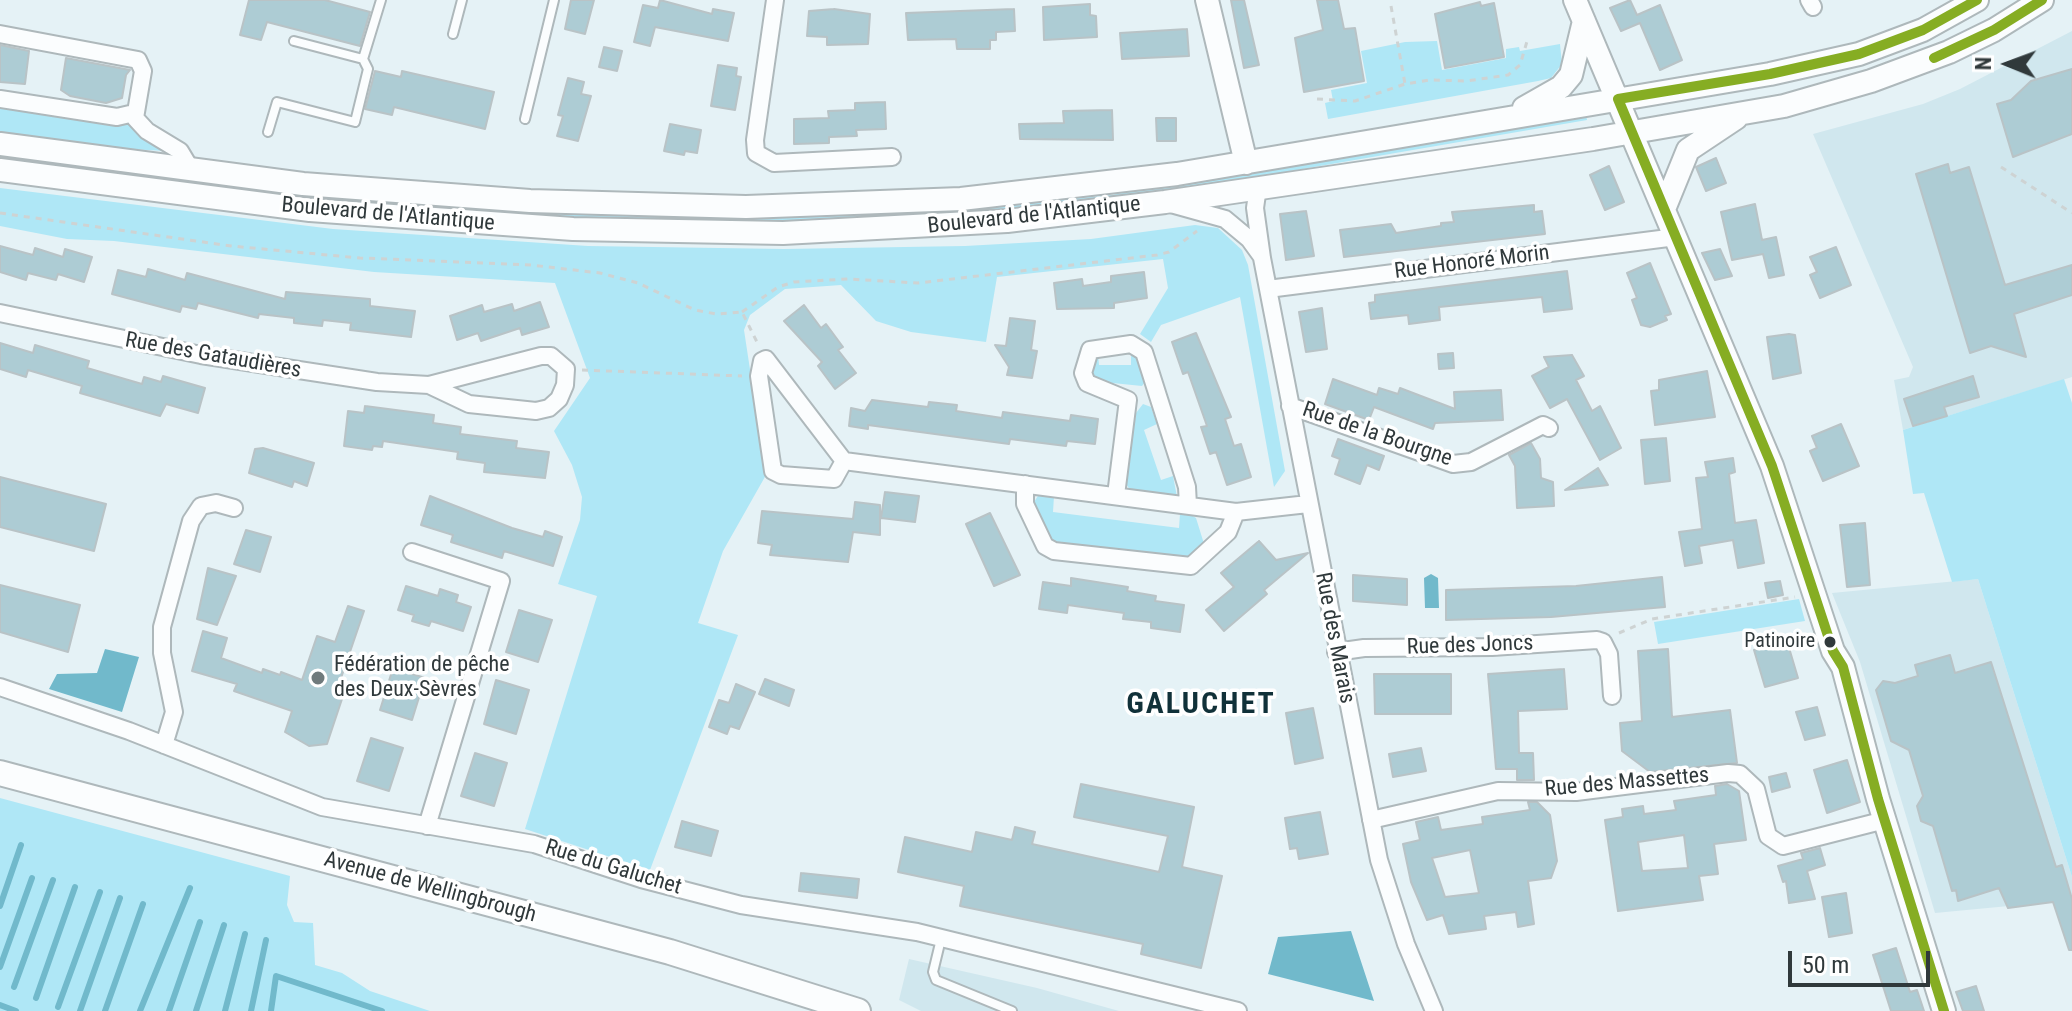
<!DOCTYPE html>
<html>
<head>
<meta charset="utf-8">
<style>
	body { margin:0 }
	#map { position:relative; width:2072px; height:1011px; overflow:hidden; background:#e5f2f6; font-family:"Roboto Condensed",sans-serif }
	canvas { display:block }
	.north { position:absolute; left:1968px; top:24px; width:80px; height:80px; -webkit-text-stroke:6px #fff; paint-order:stroke; rotate:271deg; font-size:22px; font-weight:700; line-height:32px; text-align:center; color:#30393b }
	.north::after { content:''; display:block; margin:auto; width:28px; height:36px; background:#30393b; clip-path:polygon(50% 0,100% 100%,50% 72%,0 100%) }
	.scale { position:absolute; left:1788px; top:951px; width:142px; height:36px; box-sizing:border-box; border:4px solid #30393b; border-top:0; padding-left:10px; font-size:24px; line-height:28px; white-space:nowrap; color:#30393b; -webkit-text-stroke:6px #fff; paint-order:stroke }
</style>
</head>
<body>
<div id="map">
<canvas width="2072" height="1011"></canvas>
<div class="north">N</div>
<div class="scale">50 m</div>
</div>
<script>
const context = document.querySelector('canvas').getContext('2d');
context.lineJoin = 'round';
function fill(path, color) {
  context.fillStyle = color;
  context.fill(path, 'evenodd');
}
function shape(rows) {
  const path = new Path2D();
  for (const r of rows) {
    path.moveTo(r[0], r[1]);
    for (let i = 2; i < r.length; i += 2) path.lineTo(r[i], r[i + 1]);
  }
  return path;
}
function trace(path, color, width, dash) {
  context.strokeStyle = color;
  context.lineWidth = width;
  context.lineCap = dash ? 'butt' : 'round';
  context.setLineDash(dash || []);
  context.stroke(path);
}
function label(font, color, halo, rows, align = 'center') {
  context.font = font + ' "Roboto Condensed",sans-serif';
  context.lineWidth = 7;
  context.setLineDash([]);
  context.textBaseline = 'middle';
  context.strokeStyle = halo;
  context.fillStyle = color;
  for (const [text, x, y, turn = 0] of rows) {
    context.save();
    context.translate(x, y);
    context.rotate((+turn || 0) * Math.PI / 180);
    context.textAlign = isNaN(turn) ? turn : align;
    if (halo) context.strokeText(text, 0, 0);
    context.fillText(text, 0, 0);
    context.restore();
  }
}
fill(shape([
	[2072,31,2072,377,1903,430,1894,380,1909,377,1913,367,1813,134,1923,104,1960,89],
	[1978,579,2072,877,2072,900,1935,913,1860,662,1832,593],
	[909,959,1037,988,1119,1011,921,1011,899,1000]
]), '#d0e7ee');
fill(shape([
	[1437,41,1442,70,1506,58,1506,49,1519,47,1520,51,1560,44,1562,64,1551,78,1538,81,1328,119,1325,103,1333,101,1331,90,1367,83,1361,51,1405,42],
	[0,104,130,119,166,151,109,148,0,133],
	[1586,114,1587,120,1198,187,1027,209,894,219,752,223,534,216,311,199,0,159,0,156,228,186,452,207,648,217,817,217,957,209,1111,195],
	[0,188,333,229,588,246,784,249,965,246,1091,239,1195,225,1218,228,1242,250,1248,265,1285,471,1274,487,1240,297,1161,325,1151,342,1140,334,1168,288,1163,259,997,277,986,342,911,332,876,321,841,285,785,289,750,315,744,330,766,475,723,551,698,623,738,635,650,870,525,829,597,596,558,584,580,520,582,497,572,465,554,431,590,378,555,283,374,272,114,241,67,239,0,226],
	[1131,351,1136,351,1145,382,1142,386,1093,381,1088,362,1098,354,1099,365,1131,365],
	[2064,379,2072,403,2072,877,1978,579,1952,582,1924,493,1913,494,1903,430],
	[1143,404,1151,407,1157,424,1144,430,1161,480,1173,476,1177,497,1131,491,1126,484,1136,413],
	[1039,494,1054,496,1053,512,1179,528,1180,514,1191,515,1196,518,1205,547,1194,559,1059,545,1051,542,1033,504],
	[1799,599,1805,621,1658,644,1654,622],
	[0,798,290,876,287,905,294,922,313,923,315,965,342,973,370,991,430,1011,0,1011]
]), '#afe7f6');
fill(shape([
	[1431,574,1438,578,1439,608,1425,608,1424,578],
	[105,649,139,657,122,712,49,689,57,674,97,673],
	[1351,931,1374,1001,1268,974,1278,937]
]), '#71b9cb');
trace(shape([
	[0,906,21,845],
	[0,967,32,878],
	[14,987,53,880],
	[36,998,75,887],
	[0,1005,16,1011],
	[58,1007,100,892],
	[80,1011,120,898],
	[105,1011,143,904],
	[140,1011,190,888],
	[169,1011,200,922],
	[196,1011,224,925],
	[225,1011,245,934],
	[251,1011,266,940],
	[271,1011,276,976,382,1011]
]), '#71b9cb', 6);
const building = shape([
	[249,0,325,0,370,12,360,46,267,22,261,40,240,35,249,0],
	[571,0,594,0,585,34,565,29,571,0],
	[660,0,712,14,713,9,734,13,728,41,655,27,650,46,634,42,643,5,658,8,660,0],
	[1231,0,1244,0,1259,65,1244,68,1231,0],
	[1317,0,1338,0,1344,29,1355,28,1364,81,1304,92,1295,38,1323,30,1317,0],
	[1630,0,1637,15,1660,5,1682,60,1660,70,1640,23,1621,31,1610,8,1630,0],
	[1480,2,1481,6,1494,3,1504,57,1445,68,1435,14,1480,2],
	[1090,4,1090,15,1096,16,1097,37,1044,40,1043,7,1090,4],
	[834,9,870,14,868,44,827,45,827,37,807,36,809,11,834,9],
	[1014,9,1015,31,996,32,996,40,990,40,990,49,957,49,956,39,908,40,906,13,1014,9],
	[1187,29,1189,56,1122,59,1120,33,1187,29],
	[0,45,29,51,25,84,0,82,0,45],
	[604,47,622,51,617,71,599,67,604,47],
	[66,58,130,70,126,75,122,98,106,103,70,96,61,90,66,58],
	[718,65,737,68,736,76,741,77,735,110,711,106,718,65],
	[2072,69,2072,134,2013,157,1997,104,2011,100,2031,81,2072,69],
	[375,71,401,77,402,71,494,92,485,129,394,107,392,115,365,109,375,71],
	[568,78,584,82,581,94,591,96,578,141,557,136,563,116,558,115,568,78],
	[885,102,886,129,856,130,857,136,829,137,829,143,794,144,794,119,829,118,828,111,855,110,855,103,885,102],
	[1112,110,1113,140,1020,139,1019,124,1064,123,1063,111,1112,110],
	[1156,118,1176,118,1176,141,1157,141,1156,118],
	[670,124,701,130,697,153,685,151,684,155,664,151,670,124],
	[1716,158,1726,183,1706,191,1696,167,1716,158],
	[1948,164,1950,173,1969,167,2005,285,2072,265,2072,295,2014,314,2026,357,1991,346,1970,353,1916,174,1948,164],
	[1609,166,1624,202,1605,210,1590,175,1609,166],
	[1755,204,1762,240,1776,237,1784,275,1769,278,1763,254,1732,260,1721,212,1755,204],
	[1534,205,1534,212,1542,211,1545,234,1344,257,1340,230,1391,224,1396,233,1441,226,1441,223,1454,222,1452,212,1534,205],
	[1306,211,1314,256,1286,260,1280,214,1306,211],
	[0,246,33,255,35,248,63,257,65,249,92,257,84,282,58,274,56,280,28,273,26,280,0,272,0,246],
	[1836,247,1851,285,1820,298,1810,275,1817,272,1810,257,1836,247],
	[1720,249,1732,276,1715,280,1702,253,1720,249],
	[1650,263,1671,314,1665,316,1667,320,1650,327,1641,325,1632,300,1637,298,1627,273,1650,263],
	[148,269,185,280,187,273,285,299,286,292,370,299,370,306,415,311,411,337,350,330,351,323,323,320,322,326,294,323,294,318,259,314,258,318,198,303,196,309,182,306,180,312,112,294,118,270,146,277,148,269],
	[1567,271,1572,309,1544,312,1542,297,1439,307,1440,320,1409,324,1408,315,1371,319,1369,303,1375,302,1375,295,1567,271],
	[1144,272,1147,298,1114,303,1114,308,1057,309,1054,283,1082,279,1083,286,1111,282,1111,276,1144,272],
	[540,302,549,327,522,335,520,328,481,341,478,333,457,340,450,316,482,305,484,312,512,304,514,311,540,302],
	[804,305,821,328,826,324,843,347,838,350,856,373,835,389,818,366,822,362,784,321,804,305],
	[1322,308,1327,349,1306,352,1299,312,1322,308],
	[1010,318,1035,321,1031,350,1037,351,1032,378,1007,375,1009,367,995,345,1006,346,1010,318],
	[1196,333,1231,417,1225,419,1234,446,1241,444,1251,477,1227,485,1216,452,1210,454,1201,427,1207,426,1188,372,1183,374,1172,342,1196,333],
	[1789,334,1795,335,1801,373,1773,379,1767,337,1789,334],
	[0,343,33,353,35,345,89,361,87,368,142,384,144,377,161,382,163,376,205,388,198,413,166,404,160,416,80,393,82,386,28,370,26,377,0,369,0,343],
	[1453,353,1454,368,1439,369,1438,354,1453,353],
	[1572,355,1584,376,1576,380,1592,411,1600,406,1621,448,1600,460,1567,399,1550,408,1532,376,1549,367,1544,357,1572,355],
	[1707,371,1715,417,1655,425,1651,391,1659,390,1659,380,1707,371],
	[1973,376,1979,397,1944,407,1947,416,1913,426,1904,399,1973,376],
	[1333,379,1377,395,1379,388,1398,394,1400,388,1455,409,1454,392,1501,390,1503,420,1435,423,1433,429,1374,407,1369,420,1325,404,1333,379],
	[872,400,928,407,929,402,957,405,956,411,1002,418,1003,412,1070,421,1071,415,1098,419,1095,444,1067,441,1066,446,1010,439,1009,444,868,425,868,429,849,426,851,408,865,411,872,400],
	[365,406,434,415,433,423,461,427,460,434,517,441,516,448,549,452,545,478,484,472,485,463,457,459,458,452,383,441,382,447,373,446,372,450,344,446,348,411,364,413,365,406],
	[1841,424,1859,466,1823,481,1810,451,1817,448,1812,436,1841,424],
	[1666,438,1670,481,1645,484,1641,440,1666,438],
	[1338,439,1384,456,1379,470,1367,465,1360,484,1335,474,1340,459,1332,456,1338,439],
	[1531,443,1540,459,1541,478,1553,482,1554,506,1517,508,1515,466,1509,455,1531,443],
	[263,448,314,463,307,486,294,481,292,487,249,473,255,449,263,448],
	[1733,458,1735,472,1729,474,1735,523,1756,520,1764,563,1738,568,1733,540,1699,546,1702,563,1685,566,1679,532,1702,529,1696,478,1708,477,1705,462,1733,458],
	[1598,468,1608,485,1565,490,1598,468],
	[0,477,106,504,94,551,0,527,0,477],
	[885,492,919,496,915,522,881,518,885,492],
	[430,496,512,528,543,537,545,531,562,537,553,566,504,551,502,558,451,542,453,535,421,525,430,496],
	[855,502,880,505,880,535,853,532,848,562,770,555,772,545,758,543,762,511,853,519,855,502],
	[990,513,1020,575,994,586,966,524,990,513],
	[1865,523,1870,585,1847,587,1840,525,1865,523],
	[246,530,271,537,260,572,234,564,246,530],
	[1259,541,1276,560,1308,553,1264,590,1267,594,1224,631,1206,610,1234,587,1221,573,1259,541],
	[208,568,236,576,217,625,197,619,208,568],
	[1353,575,1407,579,1407,605,1353,601,1353,575],
	[1662,577,1665,607,1551,617,1446,620,1446,590,1576,586,1662,577],
	[1071,578,1128,587,1127,591,1156,596,1155,601,1184,605,1180,632,1151,628,1151,622,1123,619,1124,613,1068,605,1067,613,1039,609,1043,582,1071,586,1071,578],
	[1780,581,1783,595,1768,598,1765,583,1780,581],
	[0,585,80,605,68,652,0,632,0,585],
	[406,586,438,596,440,589,458,595,456,602,471,607,463,631,431,621,429,626,412,621,414,615,398,610,406,586],
	[348,606,364,611,340,681,343,682,339,694,343,696,327,744,309,746,285,732,292,711,234,691,237,684,192,671,203,631,227,638,221,658,262,673,263,669,280,675,281,672,302,680,317,636,335,642,348,606],
	[519,610,552,620,538,662,506,652,519,610],
	[1787,641,1798,678,1765,687,1754,650,1787,641],
	[1668,649,1672,717,1730,710,1737,763,1650,772,1622,751,1620,723,1642,721,1638,651,1668,649],
	[1950,655,1955,673,1991,662,2056,867,2062,865,2072,899,2072,950,2069,950,2053,902,2008,908,1999,888,1958,901,1956,890,1952,891,1933,826,1921,821,1917,806,1923,796,1909,750,1891,741,1876,690,1883,681,1895,683,1918,676,1915,665,1950,655],
	[393,668,425,678,412,720,380,710,393,668],
	[1564,669,1567,709,1518,711,1519,753,1533,753,1534,780,1517,780,1517,769,1496,769,1488,674,1564,669],
	[1374,674,1451,674,1451,714,1375,714,1374,674],
	[765,679,794,690,789,706,759,694,765,679],
	[496,680,529,690,516,734,484,724,496,680],
	[736,684,755,692,739,729,730,726,727,734,709,727,719,700,729,703,736,684],
	[1817,707,1825,735,1805,740,1796,712,1817,707],
	[1313,708,1323,758,1295,764,1286,713,1313,708],
	[371,738,403,748,389,791,357,781,371,738],
	[1421,748,1426,771,1393,777,1389,754,1421,748],
	[475,753,507,763,494,806,461,796,475,753],
	[1847,760,1860,802,1827,813,1814,770,1847,760],
	[1786,773,1790,787,1772,792,1769,777,1786,773],
	[1081,784,1194,807,1182,867,1222,876,1201,968,1141,954,1143,944,960,906,964,886,898,872,905,837,972,852,976,832,1012,840,1015,827,1035,832,1032,844,1159,872,1168,836,1074,817,1081,784],
	[1727,784,1739,791,1746,840,1714,844,1718,874,1699,876,1703,900,1618,911,1605,820,1623,817,1622,809,1643,806,1644,814,1676,810,1674,801,1716,795,1715,786,1727,784],
	[1684,835,1688,868,1642,871,1638,842,1684,835],
	[1528,802,1537,802,1550,815,1557,861,1551,878,1528,881,1534,924,1518,927,1516,912,1484,916,1486,929,1449,934,1443,915,1427,920,1411,882,1403,844,1420,840,1416,822,1438,817,1441,830,1483,824,1482,817,1530,810,1528,802],
	[1470,850,1479,893,1445,897,1432,858,1470,850],
	[1320,812,1328,854,1299,859,1297,848,1290,849,1285,818,1320,812],
	[682,821,718,831,711,856,675,847,682,821],
	[1820,848,1825,865,1807,871,1815,899,1789,903,1786,881,1783,882,1778,866,1803,859,1801,853,1820,848],
	[801,873,859,879,857,898,799,891,801,873],
	[1846,893,1852,933,1829,937,1822,897,1846,893],
	[1896,948,1910,992,1917,990,1924,1011,1891,1011,1873,955,1896,948],
	[1976,986,1984,1011,1963,1011,1956,992,1976,986]
]);
fill(building, '#adccd4');
trace(building, '#b9c3c6', 2);
const lane = shape([
	[453,34,462,0],
	[294,41,363,59],
	[525,119,554,0],
	[268,132,277,102,355,122,368,69,363,59,381,0],
	[941,939,933,972,936,980,1012,1011]
]);
const street = shape([
	[775,0,755,140,756,153,774,163,892,157],
	[1809,0,1813,7],
	[0,34,138,60,143,71,135,118,147,131,180,151,192,171],
	[0,99,117,117,134,113],
	[1258,187,1255,208,1262,258,1379,860,1406,944,1434,1011],
	[1171,204,1225,219,1249,239,1262,257],
	[1268,289,1676,237],
	[0,313,201,355,377,382,429,385,541,356,551,356,566,369,565,385,559,399,549,408,536,411,469,404,429,385],
	[1290,406,1453,464,1471,462,1543,425,1549,428],
	[844,461,834,479,781,475,773,471,759,376,762,361,766,359,844,461,1236,512,1308,504],
	[1025,484,1025,504,1045,546,1054,551,1191,566,1228,532,1236,512],
	[1116,495,1128,400,1087,383,1083,373,1090,350,1131,344,1144,352,1187,487,1188,505],
	[412,552,501,581,427,826],
	[1336,652,1364,648,1492,647,1597,640,1603,642,1609,654,1612,696],
	[0,687,129,731,322,807,534,844,641,879,741,905,917,932,1238,1011],
	[164,745,174,712,162,653,162,627,191,521,201,506,216,503,234,508],
	[1371,820,1498,791,1576,792,1728,773,1740,774,1756,789,1768,836,1783,846,1885,820]
]);
const secondary = shape([
	[1207,0,1246,163],
	[1575,0,1772,466,1833,651,1843,667,1878,799,1944,1011],
	[1524,108,1561,87,1571,75,1584,21],
	[0,144,303,184,530,201,746,207,961,199,1177,174,1770,74,1859,54,1923,30,1977,0],
	[0,170,310,210,573,229,783,233,1007,221,1165,202,1593,139,1784,106,1871,81,1949,52,1994,30,2042,0],
	[1664,209,1688,150,1736,118]
]);
const primary = shape([
	[0,773,670,952,858,1011]
]);
trace(lane, '#aeb8bb', 12);
trace(street, '#aeb8bb', 20);
trace(secondary, '#aeb8bb', 26);
trace(primary, '#aeb8bb', 28);
trace(shape([
	[1391,6,1405,84],
	[1317,99,1355,101,1405,84,1430,80,1467,81,1508,75,1520,65,1528,38],
	[2001,167,2072,213],
	[0,213,231,246,360,258,531,265,600,273,638,283,695,310,716,314,742,312,757,342],
	[742,312,778,287,794,282,848,279,918,283,1157,255,1169,252,1197,231],
	[582,370,742,376],
	[1619,633,1652,619,1795,597]
]), '#ced3d3', 3, [6, 6]);
trace(lane, '#fbfdfe', 8);
trace(street, '#fbfdfe', 16);
trace(secondary, '#fbfdfe', 22);
trace(primary, '#fbfdfe', 24);
trace(shape([
	[1934,58,1994,30,2042,0],
	[1944,1011,1878,799,1843,667,1833,651,1772,466,1618,99,1770,74,1859,54,1923,30,1977,0]
]), '#86ad23', 10);
for (const [x, y, r, color] of [
	[1830,642,7,"#30393b"],
	[318,678,8,"#6f7a7c"]
]) {
  const dot = new Path2D();
  dot.arc(x, y, r, 0, 2 * Math.PI);
  context.fillStyle = color;
  context.fill(dot);
  trace(dot, '#fff', 3);
}
label('20px', '#30393b', '#fff', [
	["Patinoire",1815,642]
], 'right');
label('22px', '#30393b', '#fff', [
	["Boulevard de l'Atlantique",388,215,5],
	["Boulevard de l'Atlantique",1034,216,-6],
	["Rue Honoré Morin",1472,263,-7],
	["Rue des Gataudières",213,356,10],
	["Rue de la Bourgne",1377,435,19],
	["Rue des Marais",1334,638,79],
	["Rue des Joncs",1470,646,-2],
	["Rue des Massettes",1627,783,-5],
	["Rue du Galuchet",613,868,17],
	["Avenue de Wellingbrough",430,888,15]
]);
label('22px', '#30393b', '#fff', [
	["Fédération de pêche",334,665],
	["des Deux-Sèvres",334,690]
], 'left');
context.letterSpacing = '2px';
label('bold 30px', '#113139', '#fff', [
	["GALUCHET",1201,705]
]);
context.letterSpacing = '0px';
</script>
</body>
</html>
